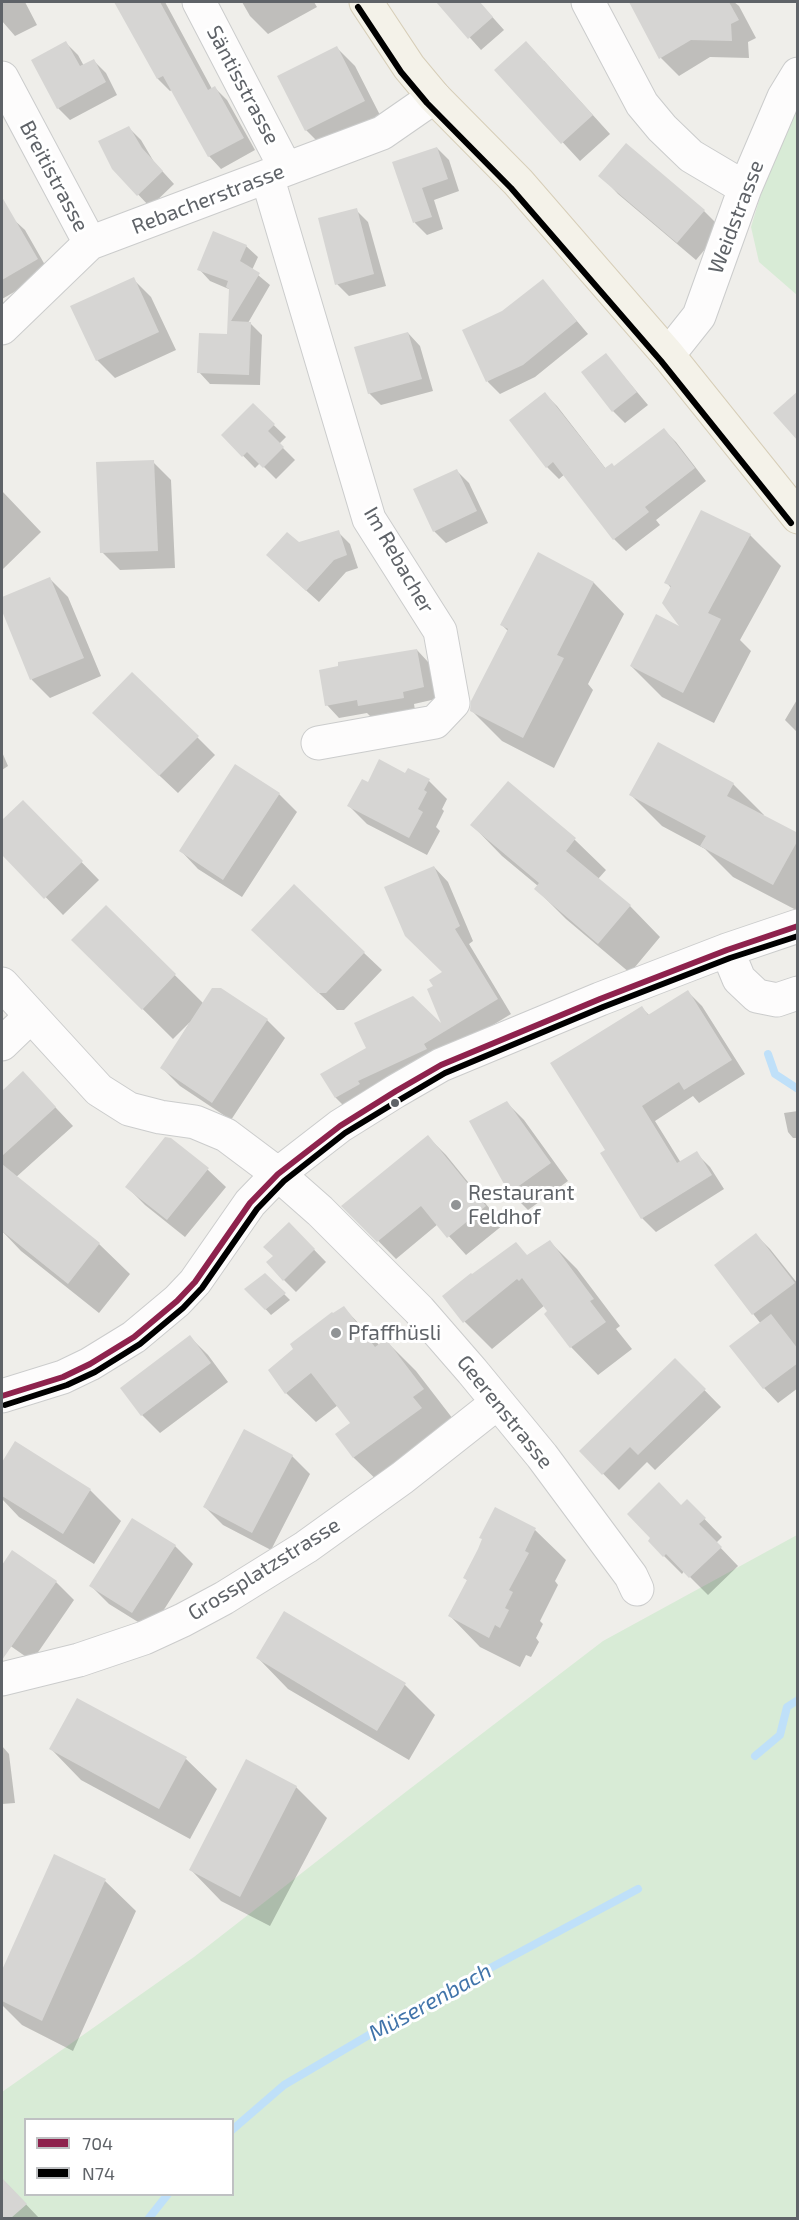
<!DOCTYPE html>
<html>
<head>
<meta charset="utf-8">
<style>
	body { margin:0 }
	#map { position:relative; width:799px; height:2220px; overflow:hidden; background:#efeeea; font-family:"Exo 2",sans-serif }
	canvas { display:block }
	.frame { position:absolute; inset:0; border:3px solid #5f6368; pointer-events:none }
	.legend { position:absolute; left:24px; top:2118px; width:210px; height:78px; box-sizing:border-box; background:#fff; border:2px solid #bfc1c3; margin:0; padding:8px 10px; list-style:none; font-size:18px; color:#5f6368 }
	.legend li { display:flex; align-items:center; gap:12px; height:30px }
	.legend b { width:30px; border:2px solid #bfc1c3 }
</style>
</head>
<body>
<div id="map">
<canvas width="799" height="2220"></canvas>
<div class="frame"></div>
<ul class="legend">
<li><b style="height:8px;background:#8e224d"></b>704</li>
<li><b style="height:8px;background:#000"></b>N74</li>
</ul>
</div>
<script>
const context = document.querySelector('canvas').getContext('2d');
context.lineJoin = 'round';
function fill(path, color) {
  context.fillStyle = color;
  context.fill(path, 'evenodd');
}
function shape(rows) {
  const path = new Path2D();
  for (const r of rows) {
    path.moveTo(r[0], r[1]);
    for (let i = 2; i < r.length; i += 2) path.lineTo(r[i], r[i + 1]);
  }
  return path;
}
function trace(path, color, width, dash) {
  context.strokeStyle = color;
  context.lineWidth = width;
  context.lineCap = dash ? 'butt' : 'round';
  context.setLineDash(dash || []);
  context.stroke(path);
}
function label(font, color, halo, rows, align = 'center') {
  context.font = font + ' "Exo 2",sans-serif';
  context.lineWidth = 6;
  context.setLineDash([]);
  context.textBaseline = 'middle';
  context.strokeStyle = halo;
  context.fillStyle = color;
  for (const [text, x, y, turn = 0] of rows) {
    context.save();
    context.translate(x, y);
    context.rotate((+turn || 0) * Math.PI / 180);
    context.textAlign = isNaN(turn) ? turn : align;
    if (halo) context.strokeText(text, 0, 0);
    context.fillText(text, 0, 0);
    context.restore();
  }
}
fill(shape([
	[797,111,797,295,759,262,751,227,773,154],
	[797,1535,797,2218,2,2218,2,2092,194,1957,407,1791,603,1641],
	[26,2120,232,2120,232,2194,26,2194]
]), '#d8ebd6');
fill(shape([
	[2,2,25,2,37,25,15,36,2,21],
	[116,2,165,2,212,89,215,88,227,100,255,150,221,169,209,156,172,90,170,91,158,79],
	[242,2,314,2,317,7,268,34,250,16],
	[438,2,479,2,504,30,481,50],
	[631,2,734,2,739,6,756,38,748,42,749,58,710,57,679,76,661,58],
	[66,43,78,55,84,66,94,61,106,73,117,95,70,120,58,108],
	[337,48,355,66,382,119,324,148,306,130,279,77],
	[544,61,610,134,580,161,496,70],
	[129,128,141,140,154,162,174,184,150,207,113,168],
	[627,145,704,211,722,229,696,260,618,194,601,176],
	[437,148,449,160,459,191,434,200,443,229,427,235,415,223,394,163],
	[356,210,368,222,386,286,349,296,337,284],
	[12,218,25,230,49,272,2,299,2,224],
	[246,246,258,257,252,270,270,285,248,323,250,323,262,335,260,385,210,384,199,372,228,336,231,290,210,281,199,269],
	[133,279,151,297,176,350,115,378,97,360],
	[543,281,588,334,535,377,500,394,488,382,464,331,503,313],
	[408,333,420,346,433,391,381,405,369,393],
	[606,355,648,405,625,423,613,411],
	[545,394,557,406,606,469,615,468,664,430,676,442,706,481,656,520,660,525,626,551,614,539,565,474,559,479,547,467],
	[253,405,286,437,279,444,295,460,276,479,260,463,255,468,223,435],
	[153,462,171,480,175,568,120,570,102,552],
	[456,470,469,483,488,523,446,543,434,531],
	[2,491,41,532,2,570],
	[338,532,350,544,358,568,346,572,319,602,280,567,299,544],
	[750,535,781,566,740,640,751,651,714,723,662,697,631,666,684,630,671,588,666,582],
	[538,554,594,583,624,614,588,684,593,690,554,768,502,741,471,710,509,632,502,625],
	[50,579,68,597,101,676,50,698,32,680,2,607,2,599],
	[417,650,429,663,436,699,414,704,415,710,371,717,367,713,339,718,327,705],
	[798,698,798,733,785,720],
	[112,731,197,737,215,755,178,793],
	[2,752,8,766,2,770],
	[409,770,429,781,447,799,442,809,444,811,436,827,440,831,427,855,367,824,349,806,368,784,406,775],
	[508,783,575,840,606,870,598,879,630,906,660,937,630,973,566,919,536,889,538,886,502,856,472,825],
	[733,784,764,815,763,817,798,835,798,911,733,877,705,849,662,826,631,795],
	[279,794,297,812,242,897,198,869,181,851],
	[23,802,99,880,63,915,2,852,2,822],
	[434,867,448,882,473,941,469,944,511,1014,350,1112,336,1098,322,1074,445,1029,435,987,444,973],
	[106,907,204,1004,267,1020,285,1038,231,1120,180,1086,162,1068,190,1022,173,1039,73,940],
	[271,948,364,953,382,970,344,1010,337,1010],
	[688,992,702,1006,745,1074,699,1103,693,1096,655,1121,681,1163,696,1153,710,1167,724,1189,656,1232,642,1218,607,1151,642,1008,650,1016],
	[23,1073,73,1126,14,1179,2,1167,2,1093],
	[506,1102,524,1120,568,1181,528,1210,510,1192,471,1122],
	[798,1111,798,1138,793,1138,788,1132,784,1113],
	[428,1137,446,1155,503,1225,466,1255,438,1224,396,1259,344,1206],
	[171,1139,208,1170,226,1187,185,1237,145,1205,127,1187],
	[22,1182,99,1244,130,1274,99,1313,21,1251,2,1231,2,1207],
	[289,1224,326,1262,296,1292,284,1280,275,1256],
	[756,1235,770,1249,798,1284,798,1388,778,1403,764,1388,761,1324,716,1266],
	[550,1242,577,1269,620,1326,616,1329,632,1349,598,1375,571,1347,546,1314,549,1311,545,1305,492,1349,465,1322,444,1297,528,1256],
	[265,1275,290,1300,271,1315,247,1289],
	[344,1308,380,1346,386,1341,416,1371,453,1419,384,1487,354,1458,337,1435,353,1424,338,1405,316,1422,286,1393],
	[190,1337,208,1355,228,1382,160,1433,142,1415],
	[675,1360,721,1407,655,1470,647,1462,619,1490,581,1451],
	[245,1431,292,1456,310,1474,271,1550,223,1525,205,1507],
	[15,1443,90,1490,121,1521,94,1564,19,1517,2,1499,2,1465],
	[687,1501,722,1537,716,1543,738,1566,708,1595,684,1571,682,1574,664,1556,681,1507],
	[496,1509,535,1530,566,1560,555,1581,558,1585,540,1621,543,1624,536,1638,539,1642,531,1657,526,1655,520,1667,480,1647,450,1616,468,1581,465,1578,479,1550],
	[175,1546,193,1564,151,1630,109,1604,91,1586],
	[12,1552,56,1582,74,1600,32,1661,2,1640,2,1568],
	[258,1658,405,1685,435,1715,409,1760,288,1689],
	[78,1700,186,1759,217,1789,190,1839,81,1780,51,1749],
	[2,1746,9,1754,15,1803,2,1804],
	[296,1787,327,1818,270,1926,221,1901,191,1870],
	[55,1856,105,1881,136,1911,73,2051,22,2025,2,2005,2,1973],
	[2,2179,39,2218,2,2218]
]), '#0003');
trace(shape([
	[768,1054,775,1074,798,1089],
	[755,1756,780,1735,787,1707,798,1700],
	[232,2130,284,2085,408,2012,638,1889],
	[149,2218,168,2194]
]), '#bfe0f9', 8);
fill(shape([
	[114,2,160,2,208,90,215,86,244,138,208,157,163,76,157,79],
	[436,2,480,2,493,17,468,39],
	[629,2,729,2,739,20,731,24,732,41,691,40,659,59],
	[66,41,80,66,94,59,106,82,57,109,31,60],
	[526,41,593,115,561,144,494,70],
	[337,46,365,101,305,131,277,76],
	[129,126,142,148,163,171,137,196,112,169,98,141],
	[626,143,705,210,677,243,598,176],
	[437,147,448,179,422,188,432,217,413,223,392,162],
	[2,197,38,259,2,280],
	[357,208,374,274,335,285,318,218],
	[213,231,247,245,240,261,260,273,231,321,251,322,249,375,197,373,199,333,227,334,229,289,226,287,228,281,197,270],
	[134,277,159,332,96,361,70,306],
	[543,279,577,321,523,365,486,382,462,330,502,311],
	[408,332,422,379,368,394,354,347],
	[606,353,637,392,612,412,581,372],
	[798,391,798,441,773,413],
	[545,392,605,468,612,463,614,466,664,428,695,468,645,507,649,512,613,540,553,462,546,468,509,420],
	[253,403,275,424,268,431,284,447,263,468,247,452,242,457,221,435],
	[154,460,158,551,100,553,96,462],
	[457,469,477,511,433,532,413,489],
	[701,510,751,534,708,613,721,619,683,693,630,666,656,614,679,626,662,603,671,586,664,583],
	[339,530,347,555,334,560,306,591,266,555,287,532,299,542],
	[538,552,594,582,557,655,564,658,523,738,470,711,471,701,508,629,500,625],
	[50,577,84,658,30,680,2,611,2,597],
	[417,649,424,687,403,692,404,698,358,706,357,700,325,706,319,670,338,666,338,662],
	[132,672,199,736,159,776,92,713],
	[658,742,734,783,727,796,798,833,798,840,773,885,700,846,706,836,629,795],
	[379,759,405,773,408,768,430,779,424,790,427,792,418,809,423,812,409,838,347,806,362,779,368,782],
	[235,764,280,793,223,880,179,851],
	[508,781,576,838,566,851,631,905,598,944,534,889,539,883,470,825],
	[23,800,83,861,44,899,2,855,2,820],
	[434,866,460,926,455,929,498,999,424,1044,427,1049,358,1081,360,1084,335,1098,320,1074,366,1048,354,1023,413,996,441,1023,427,989,433,986,429,980,442,972,405,936,384,887],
	[294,884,365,952,326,993,318,993,251,930],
	[106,905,176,974,142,1010,71,940],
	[212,988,221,988,268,1019,212,1103,160,1068],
	[688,990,732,1060,684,1090,679,1082,642,1106,677,1163,697,1151,712,1175,641,1219,600,1153,605,1150,550,1063,642,1006,648,1015],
	[23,1071,56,1107,2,1156,2,1091],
	[507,1101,551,1163,509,1193,469,1121],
	[428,1135,486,1206,447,1238,421,1206,377,1242,341,1206],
	[165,1137,171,1138,209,1168,167,1220,125,1187],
	[2,1164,100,1243,68,1284,2,1231],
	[289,1222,315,1249,283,1281,266,1262,273,1256,263,1247],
	[756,1233,795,1283,752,1315,714,1265],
	[550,1240,594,1299,590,1301,606,1322,570,1348,544,1314,547,1311,522,1278,519,1281,517,1279,463,1323,442,1296,471,1273,472,1274,516,1242,527,1255],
	[265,1273,286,1293,265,1310,244,1289],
	[344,1306,375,1347,386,1339,424,1389,413,1397,422,1408,353,1458,335,1434,350,1423,311,1373,285,1394,268,1370,293,1349,290,1344,332,1312,333,1313],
	[771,1314,798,1349,798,1363,763,1389,729,1346],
	[190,1335,211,1363,141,1416,120,1388],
	[675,1358,706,1389,638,1455,630,1447,602,1475,579,1451],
	[244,1429,293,1455,252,1533,203,1507],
	[15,1441,91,1489,63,1534,2,1496,2,1462],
	[659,1482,681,1505,687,1499,706,1518,699,1524,722,1547,689,1578,666,1554,663,1557,648,1541,650,1538,627,1514],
	[495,1507,536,1528,525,1551,529,1553,509,1590,513,1592,505,1608,509,1610,500,1628,495,1625,489,1638,448,1616,467,1580,463,1578,478,1549,482,1539,479,1538],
	[132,1518,176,1545,132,1613,89,1586],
	[12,1550,57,1581,2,1660,2,1565],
	[284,1611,406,1683,377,1731,256,1658],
	[77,1698,187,1757,159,1809,49,1749],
	[246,1759,297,1786,240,1897,189,1870],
	[54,1854,106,1879,42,2021,2,2001,2,1970],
	[2,2178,27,2204,11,2218,2,2218]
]), '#d6d5d3');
const minor = shape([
	[199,2,286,169],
	[588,2,642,104,662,128,691,156,745,188],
	[2,78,90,243],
	[267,176,369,519,440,631,453,703,435,722,318,743],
	[2,328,90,243,382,133,434,97],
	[668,355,699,316,745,188,784,97,798,74],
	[727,950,739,979,757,996,777,1000,798,993],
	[2,984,99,1090,129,1109,160,1117,195,1122,226,1135,278,1174,320,1211,419,1310,472,1371,542,1456,631,1576,637,1589],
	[2,1044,31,1016],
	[2,1396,63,1377,90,1364,134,1337,177,1301,195,1282,250,1203,278,1174,340,1126,396,1091,441,1065,600,999,727,950,798,926],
	[2,1679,79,1660,144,1638,183,1620,224,1598,306,1547,402,1478,497,1403]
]);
const major = shape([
	[366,2,409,67,434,97,518,182,668,355,798,517]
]);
trace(minor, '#cbcccc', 35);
trace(major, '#d7ceb8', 35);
trace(minor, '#fdfcfc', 33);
trace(major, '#f4f2e9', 33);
trace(shape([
	[2,1396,63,1377,90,1364,134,1337,177,1301,195,1282,250,1203,278,1174,340,1126,396,1091,441,1065,600,999,727,950,798,926]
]), '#8e224d', 6);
trace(shape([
	[358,7,401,72,427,103,511,188,661,361,791,523],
	[5,1405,67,1385,95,1372,140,1344,183,1308,202,1288,257,1209,284,1181,345,1133,401,1099,445,1073,603,1007,730,958,798,936]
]), '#000', 6);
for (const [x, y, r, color] of [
	[395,1103,5,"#5f6368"],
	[456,1205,6,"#919496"],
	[336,1333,6,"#919496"]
]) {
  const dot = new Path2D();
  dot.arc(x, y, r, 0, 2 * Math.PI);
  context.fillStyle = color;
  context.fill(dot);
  trace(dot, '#fff', 2);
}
label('21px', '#5f6368', '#fff', [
	["Säntisstrasse",243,85,62],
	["Breitistrasse",54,176,62],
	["Rebacherstrasse",208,199,-21],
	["Weidstrasse",736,217,-69],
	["Im Rebacher",399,560,60],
	["Geerenstrasse",505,1412,51],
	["Grossplatzstrasse",264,1569,-32]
]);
label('21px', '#5f6368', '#fff', [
	["Restaurant",468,1193],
	["Feldhof",468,1217],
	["Pfaffhüsli",348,1333]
], 'left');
label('italic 22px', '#4174aa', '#fff', [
	["Müserenbach",430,2002,-29]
]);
</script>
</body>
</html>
